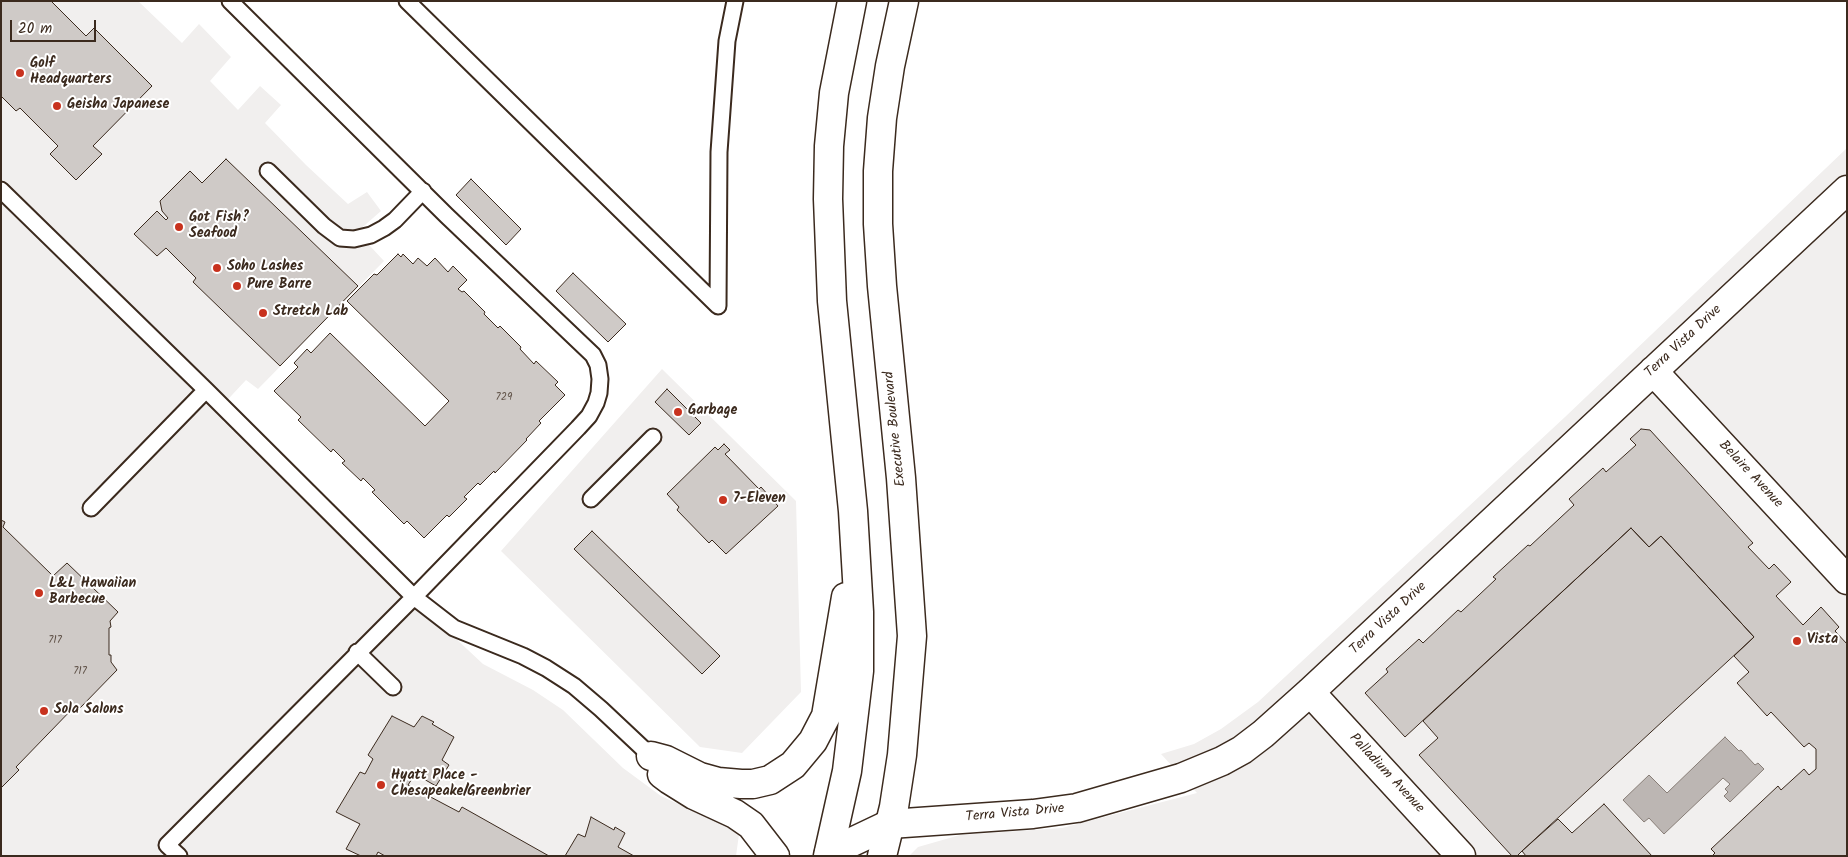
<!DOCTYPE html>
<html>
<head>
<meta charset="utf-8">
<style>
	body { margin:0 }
	#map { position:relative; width:1848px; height:857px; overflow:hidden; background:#fff; font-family:Kalam,sans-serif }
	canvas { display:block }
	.frame { position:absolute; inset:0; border:2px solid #3b2a1e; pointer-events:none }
	.scale { position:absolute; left:10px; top:20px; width:86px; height:22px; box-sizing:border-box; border:2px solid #3b2a1e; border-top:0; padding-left:6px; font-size:15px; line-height:18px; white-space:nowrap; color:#3b2a1e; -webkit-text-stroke:4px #fff; paint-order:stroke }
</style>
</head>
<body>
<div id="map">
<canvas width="1848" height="857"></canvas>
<div class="frame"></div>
<div class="scale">20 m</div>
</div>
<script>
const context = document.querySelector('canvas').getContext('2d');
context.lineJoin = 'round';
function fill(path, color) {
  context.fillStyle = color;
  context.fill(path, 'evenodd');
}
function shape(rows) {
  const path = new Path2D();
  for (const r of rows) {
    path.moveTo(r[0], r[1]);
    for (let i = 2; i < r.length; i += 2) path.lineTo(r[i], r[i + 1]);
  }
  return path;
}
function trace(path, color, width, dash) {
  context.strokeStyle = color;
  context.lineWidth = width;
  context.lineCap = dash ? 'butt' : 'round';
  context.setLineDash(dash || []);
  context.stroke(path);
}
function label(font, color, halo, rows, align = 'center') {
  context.font = font + ' Kalam,sans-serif';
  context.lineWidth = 4;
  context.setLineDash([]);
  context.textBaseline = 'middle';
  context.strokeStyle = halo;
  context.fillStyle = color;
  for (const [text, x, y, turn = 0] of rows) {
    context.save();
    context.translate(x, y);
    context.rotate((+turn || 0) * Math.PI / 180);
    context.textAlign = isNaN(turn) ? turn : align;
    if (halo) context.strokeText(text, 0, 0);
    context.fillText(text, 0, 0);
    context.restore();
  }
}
fill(shape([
	[1,1,138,1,182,43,199,24,231,57,210,81,238,110,260,86,281,105,265,123,306,165,348,204,367,192,381,211,357,232,384,261,258,389,246,380,218,410,391,578,483,664,533,690,563,710,623,768,661,796,689,809,740,827,736,856,1,856],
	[1847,148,1847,856,909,856,918,847,960,835,1062,828,1197,793,1161,754,1194,744,1221,729,1258,702,1565,417],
	[662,369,796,501,801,692,742,753,700,747,501,551]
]), '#f1efee');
const water = shape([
	[1725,737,1739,751,1741,750,1755,765,1758,763,1764,769,1730,802,1724,796,1728,792,1725,789,1730,784,1723,778,1664,834,1649,818,1644,822,1623,800,1649,775,1667,793,1725,737]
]);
fill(water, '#bcb6b3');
trace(water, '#887e77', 1);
const building = shape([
	[1,1,51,1,86,36,94,28,152,86,93,146,102,154,76,180,50,154,58,146,20,108,16,111,1,96,1,1],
	[226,159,358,286,280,366,193,282,196,278,166,248,157,256,134,234,157,211,166,220,168,218,162,211,160,201,190,171,202,183,226,159],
	[471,179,521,229,506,245,456,195,471,179],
	[398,254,401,257,403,254,413,264,418,258,427,266,435,258,448,272,453,266,467,280,458,289,462,292,464,291,485,312,484,314,498,328,500,326,521,347,520,349,534,364,536,361,558,382,555,385,565,395,539,421,541,423,526,439,527,440,495,473,494,471,480,485,478,483,464,497,467,499,449,517,447,515,424,538,407,521,404,524,372,492,375,490,363,478,361,481,342,463,345,461,333,449,331,452,298,420,301,417,274,391,298,367,294,363,307,349,311,353,330,333,425,426,449,401,347,301,374,274,377,275,398,254],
	[573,273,626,324,608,342,556,291,573,273],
	[667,389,701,423,689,435,655,402,667,389],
	[1641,429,1650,430,1753,543,1748,547,1769,569,1774,564,1791,582,1776,596,1803,625,1821,607,1839,627,1835,631,1847,644,1847,856,1712,856,1715,853,1711,849,1778,786,1781,790,1804,769,1809,775,1816,769,1816,749,1809,743,1804,747,1771,712,1767,716,1737,683,1749,672,1734,656,1754,637,1661,536,1649,547,1631,528,1405,737,1365,693,1388,672,1386,669,1419,639,1423,643,1458,610,1461,612,1496,579,1493,577,1528,545,1530,546,1574,505,1569,499,1603,468,1606,472,1636,445,1630,439,1641,429],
	[724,444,730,450,725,454,759,489,761,487,778,506,726,554,712,540,709,543,677,510,679,507,667,494,715,447,718,450,724,444],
	[1,520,5,522,3,527,53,576,67,563,118,612,110,621,111,627,109,628,109,655,111,655,111,662,117,670,80,708,77,704,16,767,19,770,1,788,1,520],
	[1631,528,1649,547,1661,536,1754,637,1522,851,1517,856,1512,856,1419,755,1438,738,1423,721,1631,528],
	[592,531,720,656,702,674,574,549,592,531],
	[392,716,414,727,422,716,434,722,432,724,454,737,442,760,449,765,436,786,415,774,408,785,459,812,462,807,549,856,385,856,378,852,376,856,361,856,346,849,360,824,336,812,360,772,365,774,373,759,368,755,392,716],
	[1604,804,1652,856,1526,856,1522,851,1558,819,1572,833,1604,804],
	[591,817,614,830,615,827,625,833,618,847,634,856,565,856,578,834,585,837,591,817]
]);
fill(building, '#cfcac7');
trace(building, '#3b2a1e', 1);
const service = shape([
	[407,1,718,306,719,152,727,41,735,1],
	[268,171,324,226,340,238,354,239,371,235,384,228,395,220,423,191],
	[1,190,206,390,414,597,454,628,523,656,546,668,574,686,601,709,651,756],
	[591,499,653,437],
	[91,508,206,390],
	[357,652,393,687],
	[179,856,167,845,414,597,578,428,589,416,596,403,599,393,600,379,598,365,593,355,447,216,230,1]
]);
const minor = shape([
	[1653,371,1847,580],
	[1310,692,1461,856],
	[829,853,890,824,1033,814,1077,808,1181,778,1222,761,1242,750,1263,734,1310,692,1847,190]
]);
const tertiary = shape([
	[651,756,666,760,700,777,718,782,741,784,753,784,770,780,793,765,813,741,826,716,846,597],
	[662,774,670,780,694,795,735,814,751,825,775,856],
	[828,856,847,771,859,671,859,612,853,511,832,301,828,199,829,146,834,93,852,1],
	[882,856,894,807,902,755,912,636,901,478,882,286,878,224,878,171,882,118,890,66,904,1]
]);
trace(service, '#3b2a1e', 19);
trace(minor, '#3b2a1e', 31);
trace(tertiary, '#3b2a1e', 31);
trace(service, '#fff', 15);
trace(minor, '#fff', 28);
trace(tertiary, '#fff', 28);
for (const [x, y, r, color] of [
	[20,73,5,"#c8321e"],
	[57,106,5,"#c8321e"],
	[179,227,5,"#c8321e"],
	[217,268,5,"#c8321e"],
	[237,286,5,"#c8321e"],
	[263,313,5,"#c8321e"],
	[678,412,5,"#c8321e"],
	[723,500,5,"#c8321e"],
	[39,593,5,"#c8321e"],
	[1797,641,5,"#c8321e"],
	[44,711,5,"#c8321e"],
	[381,785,5,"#c8321e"]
]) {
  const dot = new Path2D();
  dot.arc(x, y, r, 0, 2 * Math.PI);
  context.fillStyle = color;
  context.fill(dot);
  trace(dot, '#fff', 2);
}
label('11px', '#605248', null, [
	["729",504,398],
	["717",55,641],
	["717",80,672]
]);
label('bold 14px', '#3b2a1e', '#fff', [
	["Golf",30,65],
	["Headquarters",30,81],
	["Geisha Japanese",67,106],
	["Got Fish?",189,219],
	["Seafood",189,235],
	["Soho Lashes",227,268],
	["Pure Barre",247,286],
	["Stretch Lab",273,313],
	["Garbage",688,412],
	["7-Eleven",733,500],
	["L&L Hawaiian",49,585],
	["Barbecue",49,601],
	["Vista",1807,641],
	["Sola Salons",54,711],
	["Hyatt Place -",391,777],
	["Chesapeake/Greenbrier",391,793]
], 'left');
label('14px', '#3b2a1e', '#fff', [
	["Terra Vista Drive",1684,342,-43],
	["Executive Boulevard",896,429,-96],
	["Belaire Avenue",1750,475,47],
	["Terra Vista Drive",1389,619,-43],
	["Palladium Avenue",1386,774,47],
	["Terra Vista Drive",1015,814,-5]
]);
</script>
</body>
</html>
